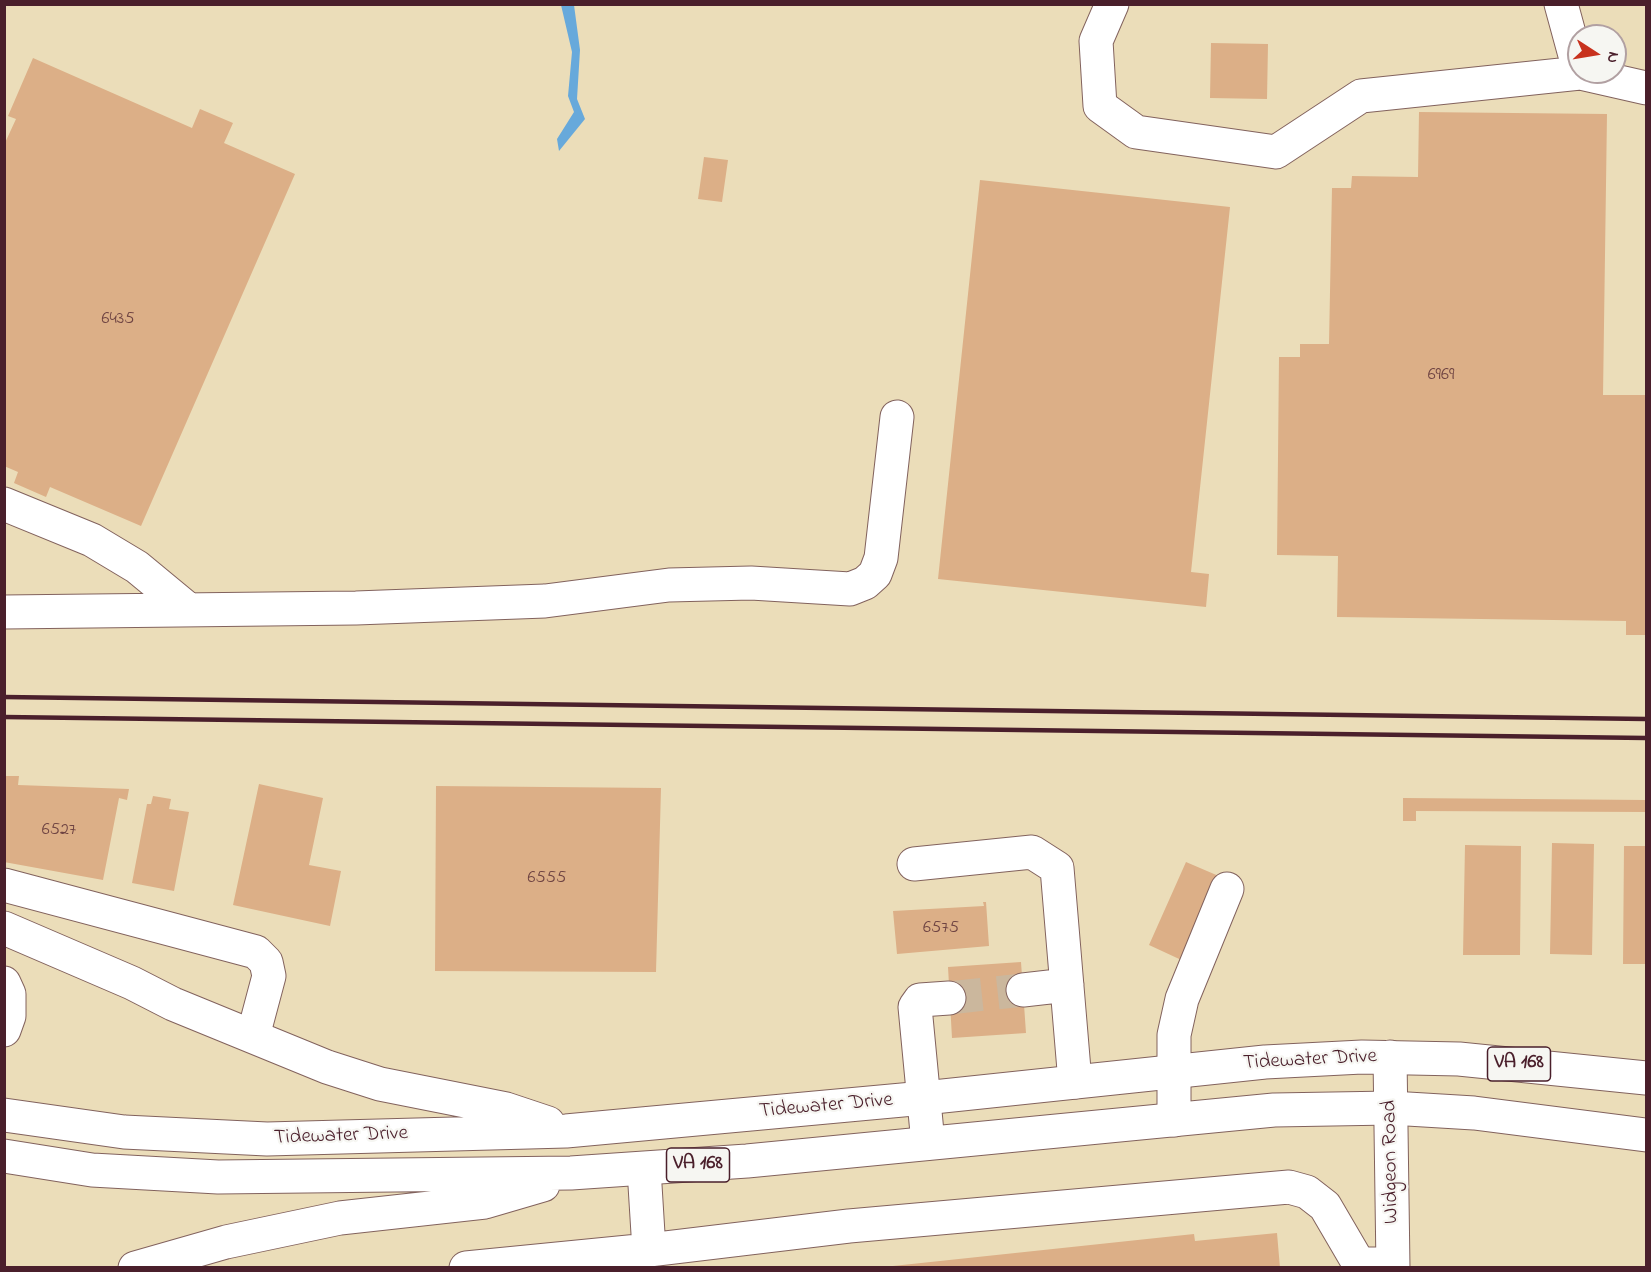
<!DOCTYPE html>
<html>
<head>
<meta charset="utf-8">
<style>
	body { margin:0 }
	#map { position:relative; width:1651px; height:1272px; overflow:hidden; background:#ebddb9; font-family:"Indie Flower",sans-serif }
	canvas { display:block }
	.frame { position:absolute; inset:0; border:6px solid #4a1f2b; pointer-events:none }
	.north { position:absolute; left:1567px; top:24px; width:60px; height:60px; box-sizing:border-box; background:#f6f6f2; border:2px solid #b1a0a2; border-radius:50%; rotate:102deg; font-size:16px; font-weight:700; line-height:24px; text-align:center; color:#4a1f2b }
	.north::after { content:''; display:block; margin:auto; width:21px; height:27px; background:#c8321e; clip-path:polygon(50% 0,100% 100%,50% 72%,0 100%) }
</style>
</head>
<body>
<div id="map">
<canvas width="1651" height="1272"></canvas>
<div class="frame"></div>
<div class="north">N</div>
</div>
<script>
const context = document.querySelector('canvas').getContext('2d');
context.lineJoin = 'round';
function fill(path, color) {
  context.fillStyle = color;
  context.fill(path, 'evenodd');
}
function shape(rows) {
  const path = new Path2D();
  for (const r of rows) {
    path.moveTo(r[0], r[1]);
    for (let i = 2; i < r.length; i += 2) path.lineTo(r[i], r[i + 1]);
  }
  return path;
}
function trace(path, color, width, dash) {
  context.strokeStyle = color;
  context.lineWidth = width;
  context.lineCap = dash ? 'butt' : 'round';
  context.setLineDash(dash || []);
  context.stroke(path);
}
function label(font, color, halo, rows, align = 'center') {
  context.font = font + ' "Indie Flower",sans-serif';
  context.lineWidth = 4.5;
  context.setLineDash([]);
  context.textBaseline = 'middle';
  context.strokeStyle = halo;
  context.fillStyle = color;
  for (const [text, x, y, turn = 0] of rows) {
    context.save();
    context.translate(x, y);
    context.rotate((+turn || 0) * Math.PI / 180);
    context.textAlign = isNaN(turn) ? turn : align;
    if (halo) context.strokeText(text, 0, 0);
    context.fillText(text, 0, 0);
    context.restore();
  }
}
fill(shape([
	[561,5,574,5,580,50,577,99,585,119,559,151,557,139,574,112,568,96,572,52]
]), '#67a9db');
fill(shape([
	[1211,43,1268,44,1267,99,1210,98],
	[33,58,192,128,200,109,233,123,224,143,295,174,141,526,50,487,46,497,14,483,18,472,4,466,4,145,16,119,8,116],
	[1419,112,1607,114,1603,395,1646,395,1646,635,1626,635,1626,621,1337,617,1338,556,1277,555,1279,357,1300,357,1300,344,1329,344,1332,188,1351,188,1352,176,1418,177],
	[704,157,728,160,722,202,698,199],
	[980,180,1230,207,1191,572,1209,574,1206,607,938,579],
	[4,776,19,776,18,785,129,789,127,800,119,798,103,880,4,862],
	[259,784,323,798,309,865,341,871,330,926,233,905],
	[436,786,661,788,656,972,435,971],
	[153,796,171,799,169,809,189,812,174,891,132,883,147,804,151,804],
	[1403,798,1646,800,1646,812,1416,811,1416,821,1403,821],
	[1552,843,1594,844,1592,955,1550,954],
	[1465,845,1521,846,1520,955,1463,955],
	[1624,846,1646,846,1646,964,1623,964],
	[1186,862,1221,877,1190,964,1149,945],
	[983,902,986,902,989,946,897,954,893,911,984,906],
	[1021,962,1026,1033,952,1038,948,967],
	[1277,1233,1280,1268,874,1268,1194,1234,1195,1241]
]), '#dcaf87');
trace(shape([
	[949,998,1023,990]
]), '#cbb79d', 33, [33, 16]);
const minor = shape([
	[1112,4,1096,41,1100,106,1136,132,1276,152,1361,96,1580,73,1646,88],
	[1561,4,1579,70],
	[4,504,92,540,137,567,189,610],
	[4,612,356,608,545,601,669,585,751,583,850,589,865,583,875,574,881,558,897,417],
	[914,864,1032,852,1057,868,1075,1082],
	[4,885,256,952,266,962,269,976,253,1036],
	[1023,990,1067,985],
	[1390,1057,1393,1268],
	[1174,1120,1174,1035,1182,999,1227,889],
	[928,1143,915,1007,920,1000,949,998],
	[644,1169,649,1250],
	[466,1268,649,1250,849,1226,1289,1187,1307,1192,1325,1206,1356,1259,1364,1264,1385,1264,1391,1268]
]);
const highway = shape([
	[4,928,132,983,173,1004,327,1067,380,1084,506,1109,548,1123],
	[4,983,9,994,9,1016,4,1030],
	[4,1115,124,1132,267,1139,566,1131,924,1098,1265,1062,1362,1057,1459,1059,1646,1078],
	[4,1156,92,1170,218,1177,571,1173,747,1161,1274,1110,1391,1108,1474,1113,1646,1135],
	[135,1268,226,1242,340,1218,485,1202,543,1185]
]);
trace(minor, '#82625d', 35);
trace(highway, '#82625d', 35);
trace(minor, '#fff', 33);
trace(highway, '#fff', 33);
trace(shape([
	[4,697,1646,719],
	[4,717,1646,738]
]), '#4a1f2b', 4.5);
label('18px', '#6e4342', null, [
	["6435",118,320],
	["6969",1441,376],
	["6527",59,831],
	["6555",547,879],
	["6575",941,929]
]);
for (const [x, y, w] of [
	[1519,1064,63],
	[698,1165,63]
]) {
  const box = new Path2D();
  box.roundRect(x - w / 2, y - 17, w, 34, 4.5);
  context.fillStyle = '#f6f6f2';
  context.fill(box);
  trace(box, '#4a1f2b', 1.5);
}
label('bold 20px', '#4a1f2b', null, [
	["VA 168",1519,1064],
	["VA 168",698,1165]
]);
label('21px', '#4a1f2b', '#f6f6f2', [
	["Tidewater Drive",1310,1061,-3],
	["Tidewater Drive",826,1107,-5],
	["Tidewater Drive",341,1137,-2],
	["Widgeon Road",1392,1162,-91]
]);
</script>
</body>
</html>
